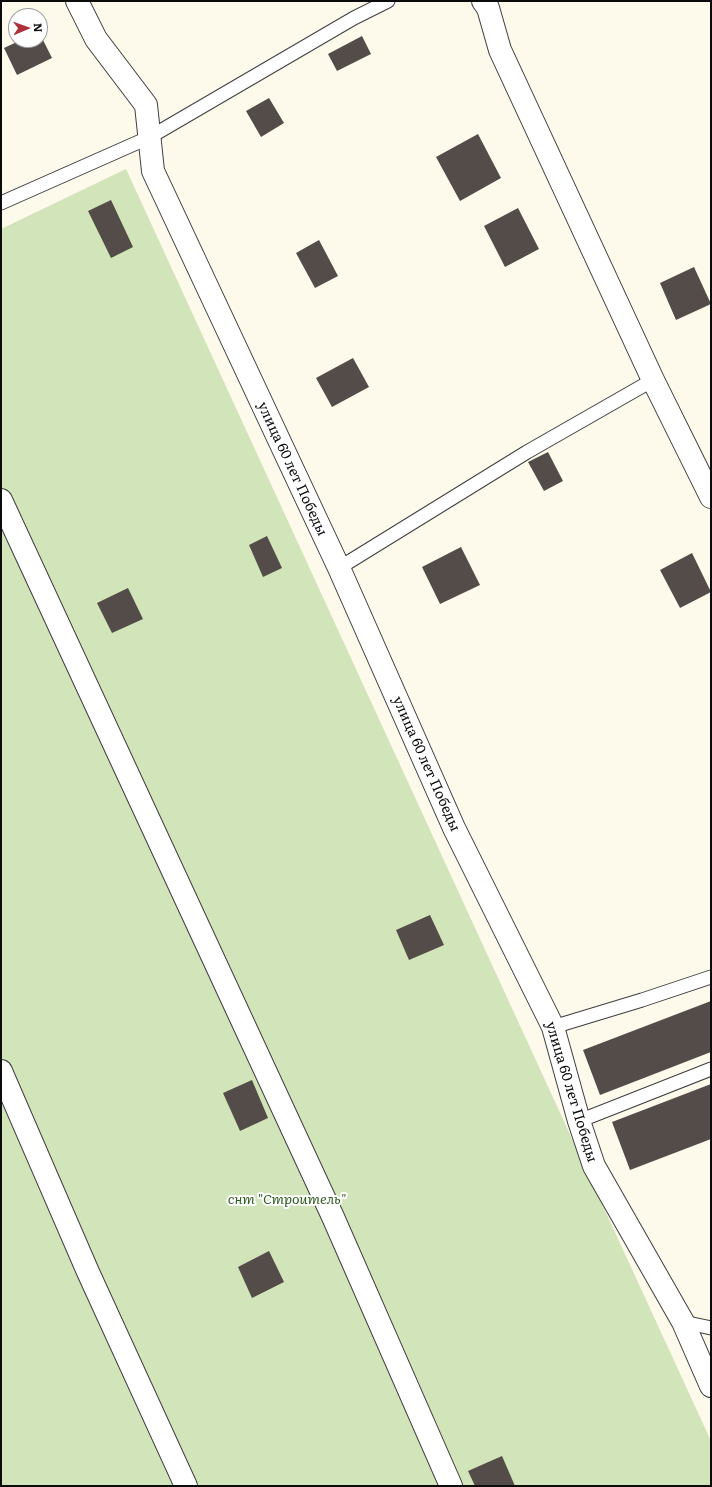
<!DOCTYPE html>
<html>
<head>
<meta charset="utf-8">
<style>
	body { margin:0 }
	#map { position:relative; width:712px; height:1487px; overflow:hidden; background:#fdf9eb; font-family:Literata,serif }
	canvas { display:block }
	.frame { position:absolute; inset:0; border:2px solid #0b0b0b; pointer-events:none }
	.north { position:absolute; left:8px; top:8px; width:40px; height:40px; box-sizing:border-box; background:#fff; border:1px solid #9d9d9d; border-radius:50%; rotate:88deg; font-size:11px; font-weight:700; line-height:16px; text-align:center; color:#0b0b0b }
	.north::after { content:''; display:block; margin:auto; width:14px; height:18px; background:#ae303d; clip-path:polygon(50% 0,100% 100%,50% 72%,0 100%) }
</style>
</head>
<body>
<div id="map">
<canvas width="712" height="1487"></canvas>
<div class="frame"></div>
<div class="north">N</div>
</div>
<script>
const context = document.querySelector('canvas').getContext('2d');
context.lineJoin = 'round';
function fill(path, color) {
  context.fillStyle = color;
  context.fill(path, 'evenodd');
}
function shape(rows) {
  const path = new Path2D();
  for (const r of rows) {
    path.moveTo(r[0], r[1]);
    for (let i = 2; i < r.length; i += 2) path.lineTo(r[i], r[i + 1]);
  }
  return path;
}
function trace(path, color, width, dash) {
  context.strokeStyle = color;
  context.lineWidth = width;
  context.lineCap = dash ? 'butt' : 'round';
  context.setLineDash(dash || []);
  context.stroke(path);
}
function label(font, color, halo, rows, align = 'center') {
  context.font = font + ' Literata,serif';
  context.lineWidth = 4;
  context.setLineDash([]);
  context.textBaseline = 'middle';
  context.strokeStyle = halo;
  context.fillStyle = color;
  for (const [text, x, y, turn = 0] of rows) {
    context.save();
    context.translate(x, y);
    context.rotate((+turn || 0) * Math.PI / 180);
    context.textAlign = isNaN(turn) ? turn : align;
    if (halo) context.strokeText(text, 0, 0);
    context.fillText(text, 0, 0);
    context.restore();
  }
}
fill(shape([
	[126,169,711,1441,711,1486,1,1486,1,229]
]), '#d2e4b9');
fill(shape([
	[40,34,52,58,17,75,4,48,21,40,40,40],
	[362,36,371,54,337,71,328,54],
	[269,98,284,123,261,137,246,111],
	[478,134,501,178,460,201,436,157],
	[111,200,133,247,111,258,88,211],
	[518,208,539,249,505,267,484,226],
	[319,240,338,276,315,288,296,253],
	[694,267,711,304,676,320,660,283],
	[353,358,369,387,332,407,316,378],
	[548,452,563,481,544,491,528,462],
	[267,536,282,568,263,577,249,545],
	[461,547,480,585,440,604,422,567],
	[692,553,711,592,680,608,660,570],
	[128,588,143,619,112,633,97,603],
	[430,915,444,945,409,960,396,930],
	[711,1001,711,1052,600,1095,583,1050],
	[252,1080,268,1118,240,1131,223,1093],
	[711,1084,711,1139,630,1170,612,1122],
	[269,1251,284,1282,252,1298,238,1267],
	[502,1456,515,1486,475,1486,468,1471]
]), '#534c49');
const lane = shape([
	[1,203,150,137,354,18,388,1],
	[339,568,527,452,653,380],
	[553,1027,642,1000,711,977],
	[579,1121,711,1069],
	[683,1322,711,1328]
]);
const street = shape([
	[77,1,96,39,146,105,153,171,339,568,454,828,553,1027,579,1121,594,1166,683,1322,711,1386],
	[483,1,488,8,500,50,653,380,711,497],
	[1,500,333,1217,451,1486],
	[1,1071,88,1272,186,1486]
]);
trace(lane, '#3e3e3e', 15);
trace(street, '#3e3e3e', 24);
trace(lane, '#fff', 13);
trace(street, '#fff', 22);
label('14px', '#0b0b0b', '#fff', [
	["улица 60 лет Победы",292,469,65],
	["улица 60 лет Победы",426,764,66],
	["улица 60 лет Победы",571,1092,73]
]);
label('italic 14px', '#325d22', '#fff', [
	["снт \"Строитель\"",287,1200]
]);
</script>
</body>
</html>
